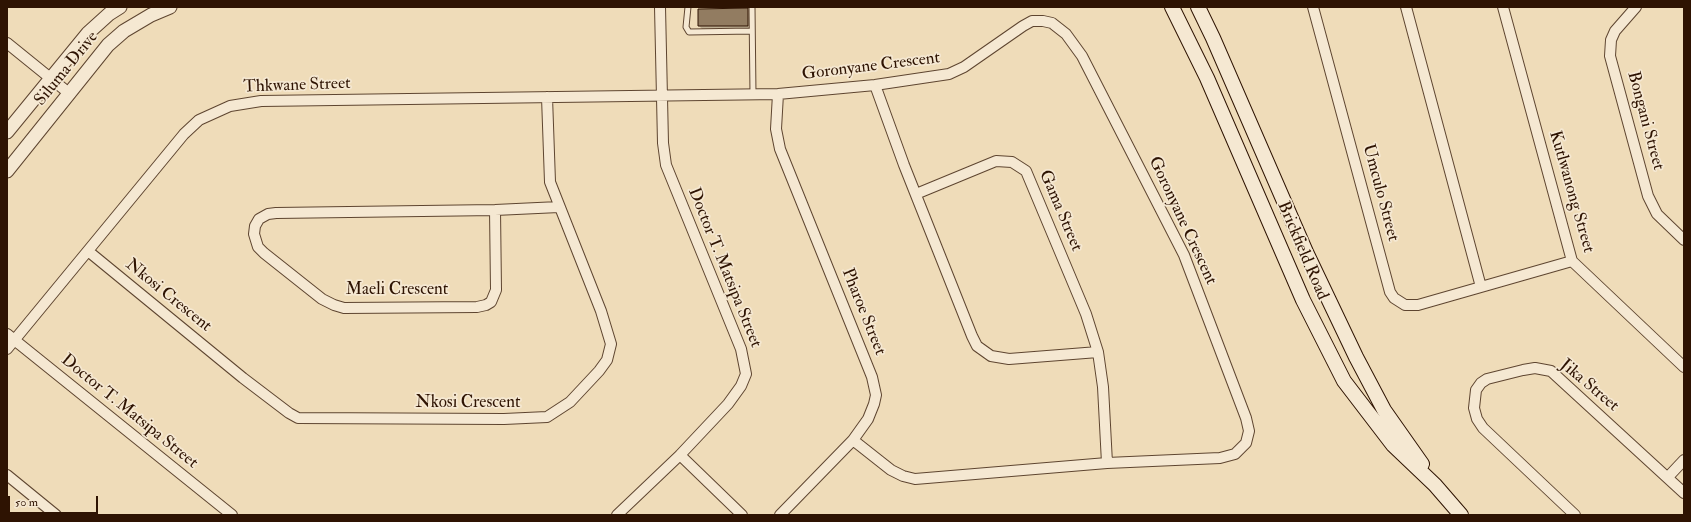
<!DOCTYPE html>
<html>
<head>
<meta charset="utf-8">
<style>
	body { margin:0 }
	#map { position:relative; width:1691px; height:522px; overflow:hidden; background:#efdcb9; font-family:"IM FELL Double Pica",serif }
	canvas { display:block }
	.frame { position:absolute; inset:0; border:8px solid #2e1302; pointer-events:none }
	.scale { position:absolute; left:8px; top:496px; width:90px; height:18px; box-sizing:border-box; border:2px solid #2e1302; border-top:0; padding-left:5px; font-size:12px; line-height:14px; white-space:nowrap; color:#2e1302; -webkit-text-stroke:3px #f5e8d2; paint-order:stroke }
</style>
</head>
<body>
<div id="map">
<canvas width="1691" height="522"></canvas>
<div class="frame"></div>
<div class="scale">50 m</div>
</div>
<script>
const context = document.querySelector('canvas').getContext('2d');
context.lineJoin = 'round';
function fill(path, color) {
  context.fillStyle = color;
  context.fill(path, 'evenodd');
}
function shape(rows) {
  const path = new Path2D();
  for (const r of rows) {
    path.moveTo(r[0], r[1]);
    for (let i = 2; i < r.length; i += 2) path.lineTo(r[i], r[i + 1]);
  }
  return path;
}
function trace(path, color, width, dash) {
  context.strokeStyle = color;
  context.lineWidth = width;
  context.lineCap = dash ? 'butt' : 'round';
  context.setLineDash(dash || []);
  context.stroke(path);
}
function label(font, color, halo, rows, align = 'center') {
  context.font = font + ' "IM FELL Double Pica",serif';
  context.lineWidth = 3.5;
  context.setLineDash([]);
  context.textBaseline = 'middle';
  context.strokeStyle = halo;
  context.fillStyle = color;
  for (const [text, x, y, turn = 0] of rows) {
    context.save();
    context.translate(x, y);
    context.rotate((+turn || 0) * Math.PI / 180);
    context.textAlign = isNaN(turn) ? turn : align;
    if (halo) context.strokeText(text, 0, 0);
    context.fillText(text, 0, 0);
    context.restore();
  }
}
fill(shape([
	[748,9,750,12,750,28,702,29,699,26,699,10]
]), '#0003');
const building = shape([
	[748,8,748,26,698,26,698,9,748,8]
]);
fill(building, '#927c61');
trace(building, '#2e1302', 1);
const service = shape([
	[688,7,686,27,689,32,752,31],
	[752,7,753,94]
]);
const minor = shape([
	[1313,7,1390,292,1394,298,1405,305,1418,305,1572,261],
	[1406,7,1481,287],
	[1503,7,1572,261,1684,367],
	[1636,7,1615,31,1611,40,1610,56,1648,196,1657,214,1684,240],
	[7,43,70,94],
	[875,85,904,165,972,336,977,346,991,356,1009,359,1098,352],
	[778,94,776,129,780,149,872,377,876,395,874,404,868,419,853,440,780,515],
	[916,194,996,161,1012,162,1026,171,1086,314,1098,352,1103,387,1107,463],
	[495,210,496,290,491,302,486,305,477,307,344,308,334,305,322,299,264,253,258,247,254,234,255,226,259,219,268,214,276,213,495,210,559,207],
	[88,251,243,378,289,413,298,418,504,419,547,417,570,402,599,371,607,360,611,344,601,311,550,182,547,97],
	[7,334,232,515],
	[7,349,184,134,199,120,230,106,261,101,778,94,875,85,949,74,964,67,1023,26,1032,21,1043,21,1052,23,1066,34,1082,56,1184,255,1246,418,1249,431,1246,443,1235,454,1220,458,1107,463,915,479,903,476,891,470,853,440],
	[680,455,742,515],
	[7,475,56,515],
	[1668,477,1684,460],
	[617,515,680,455,728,404,741,386,746,374,741,349,666,165,663,143,660,7],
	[1575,515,1483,428,1477,419,1474,408,1476,390,1481,383,1487,379,1523,370,1535,368,1551,371,1684,493]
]);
const tertiary = shape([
	[7,132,88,33,109,14,120,7],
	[7,171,108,45,124,31,151,15,170,7]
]);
const secondary = shape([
	[1172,7,1207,78,1303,300,1344,381,1393,445,1435,485,1461,515],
	[1198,7,1213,38,1306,252,1356,357,1384,410,1422,464]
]);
trace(service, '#5e4530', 7);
trace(minor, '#5e4530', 12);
trace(tertiary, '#5e4530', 15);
trace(secondary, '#2e1302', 16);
trace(service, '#f5e8d2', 5);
trace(minor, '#f5e8d2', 10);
trace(tertiary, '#f5e8d2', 13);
trace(secondary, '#f5e8d2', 14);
label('17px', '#2e1302', '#f5e8d2', [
	["Goronyane Crescent",871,67,-7],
	["Siluma Drive",67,69,-51],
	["Thkwane Street",297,86,-2],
	["Bongani Street",1645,121,75],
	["Kutlwanong Street",1571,192,74],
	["Umculo Street",1380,193,75],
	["Gama Street",1060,211,67],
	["Goronyane Crescent",1182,221,65],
	["Brickfield Road",1302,251,67],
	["Doctor T. Matsipa Street",724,268,68],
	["Maeli Crescent",397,290],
	["Nkosi Crescent",168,296,39],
	["Pharoe Street",863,312,68],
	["Jika Street",1589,386,40],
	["Nkosi Crescent",468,403],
	["Doctor T. Matsipa Street",129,412,39]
]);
</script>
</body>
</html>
